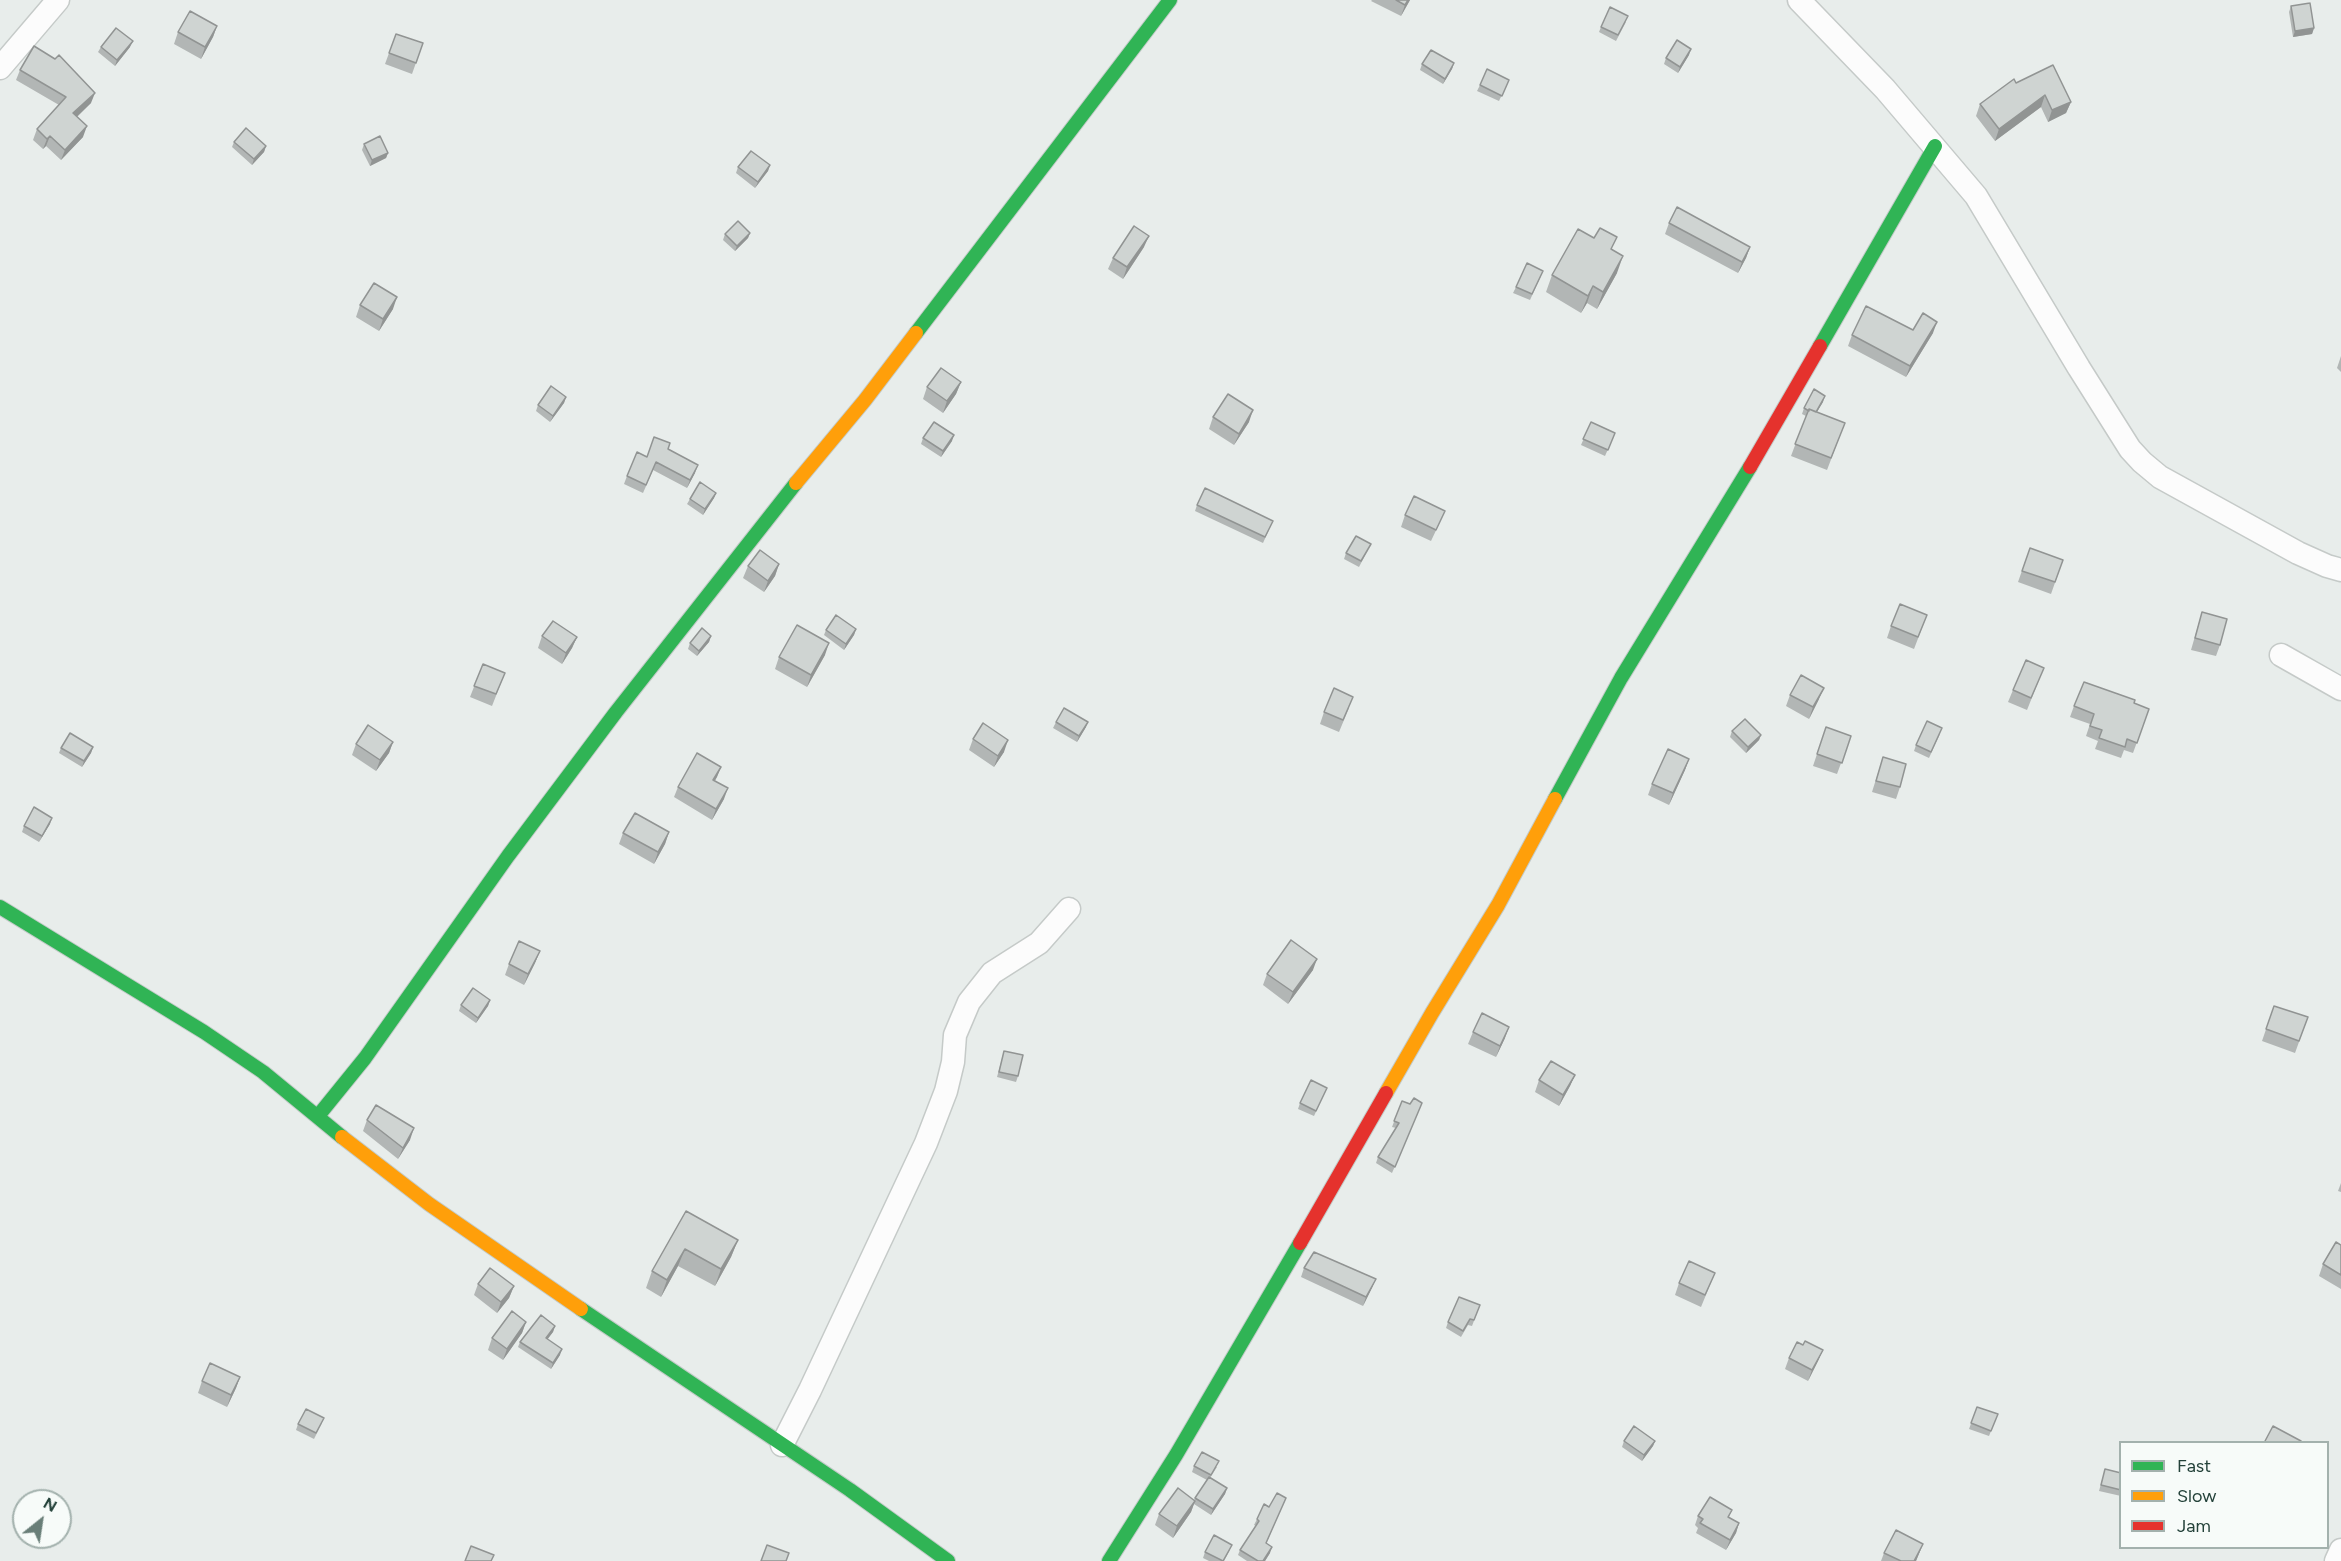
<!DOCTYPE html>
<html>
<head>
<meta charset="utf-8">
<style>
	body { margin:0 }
	#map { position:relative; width:2341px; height:1561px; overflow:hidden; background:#e8edeb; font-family:Figtree,sans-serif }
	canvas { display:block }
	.legend { position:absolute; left:2119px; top:1441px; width:210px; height:108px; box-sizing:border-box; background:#f7fbf9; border:2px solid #a3b1ad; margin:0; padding:8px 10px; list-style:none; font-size:18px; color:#24423a }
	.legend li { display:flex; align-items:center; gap:12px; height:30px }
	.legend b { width:30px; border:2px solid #a3b1ad }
	.north { position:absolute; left:12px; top:1489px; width:60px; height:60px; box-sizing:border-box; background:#f7fbf9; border:2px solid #a3b1ad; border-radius:50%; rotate:30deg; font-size:16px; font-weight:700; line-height:24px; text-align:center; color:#24423a }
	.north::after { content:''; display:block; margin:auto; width:21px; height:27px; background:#697e78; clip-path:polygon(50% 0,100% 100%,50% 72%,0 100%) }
</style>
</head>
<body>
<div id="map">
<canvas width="2341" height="1561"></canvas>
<ul class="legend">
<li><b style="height:8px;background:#30b455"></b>Fast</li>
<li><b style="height:8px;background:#ff9f0a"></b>Slow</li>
<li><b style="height:8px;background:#e5322d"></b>Jam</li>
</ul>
<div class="north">N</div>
</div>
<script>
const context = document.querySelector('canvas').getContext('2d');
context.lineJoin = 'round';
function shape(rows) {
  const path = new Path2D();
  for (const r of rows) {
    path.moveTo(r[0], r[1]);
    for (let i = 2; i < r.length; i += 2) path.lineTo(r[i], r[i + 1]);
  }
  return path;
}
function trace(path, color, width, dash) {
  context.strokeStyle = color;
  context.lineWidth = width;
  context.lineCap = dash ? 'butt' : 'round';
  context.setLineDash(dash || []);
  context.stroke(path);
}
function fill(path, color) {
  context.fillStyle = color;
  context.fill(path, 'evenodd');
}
const street = shape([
	[1799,0,1885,89,1976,196,2079,368,2130,449,2142,462,2160,477,2298,553,2327,566,2341,570],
	[0,68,58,0],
	[2281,655,2341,689],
	[782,1445,810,1390,926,1143,946,1091,953,1062,955,1035,969,1002,992,973,1039,943,1069,909],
	[2336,1561,2341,1550]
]);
const fast = shape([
	[916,333,1170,0],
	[1820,346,1935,146],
	[1555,799,1621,678,1750,467],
	[0,907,204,1032,263,1072,342,1137],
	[318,1116,365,1058,508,856,616,712,796,483],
	[581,1309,850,1490,948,1561],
	[1109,1561,1176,1455,1300,1243]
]);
const slow = shape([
	[796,483,865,400,916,333],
	[1386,1093,1432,1013,1498,905,1555,799],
	[342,1137,429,1204,581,1309]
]);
const jam = shape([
	[1750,467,1820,346],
	[1300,1243,1386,1093]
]);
trace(street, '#c5cac8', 25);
trace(fast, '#c3cbc8', 16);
trace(slow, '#c3cbc8', 16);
trace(jam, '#c3cbc8', 16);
trace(street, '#fcfcfc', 22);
trace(fast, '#30b455', 14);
trace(slow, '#ff9f0a', 14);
trace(jam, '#e5322d', 14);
fill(shape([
	[1372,0,1410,0,1401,16,1371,1],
	[2291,6,2314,28,2312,34,2293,37,2289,12],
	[1626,22,1616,41,1599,32,1601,27],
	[217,26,213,37,201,59,174,44,178,32],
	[396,34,423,43,412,74,385,64],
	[101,47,130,47,115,66,98,52],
	[1689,55,1678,73,1664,64,1666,58],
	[1454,63,1452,69,1443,84,1420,70,1422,64],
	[20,70,91,103,77,117,83,137,61,160,46,146,43,149,33,140,37,129,59,105,16,80],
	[1509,80,1499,101,1477,91,1480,85],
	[2016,83,2071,102,2066,113,2048,122,2041,107,1995,141,1976,116,1980,104],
	[234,142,266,146,264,152,252,165,232,147],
	[364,144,388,153,386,158,370,166,362,150],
	[770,165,768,171,755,188,736,173,738,167],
	[1669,223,1750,247,1746,258,1738,273,1665,234],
	[750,233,748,238,735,251,723,240,725,234],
	[1144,247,1123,279,1108,269,1113,258],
	[1613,250,1617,273,1597,309,1587,303,1581,313,1546,292,1552,275],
	[1541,276,1530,300,1513,293,1516,287],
	[360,305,393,309,379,331,356,317],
	[1913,330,1933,333,1906,377,1848,346,1852,335],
	[2341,356,2341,372,2337,368],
	[961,382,956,394,943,413,923,399,927,387],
	[566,397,564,403,550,422,536,411,538,405],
	[1823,402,1817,412,1845,423,1827,470,1791,456,1806,416,1802,414,1804,408],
	[1213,417,1249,422,1234,445,1209,429],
	[1591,422,1615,433,1605,456,1581,445],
	[923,438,952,441,941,457,921,444],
	[668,449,695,473,687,488,653,470,643,493,624,484,627,476,647,457],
	[716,493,714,498,703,515,687,504,690,499],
	[1197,505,1273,521,1263,543,1195,511],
	[1405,515,1440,522,1431,541,1401,527],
	[2030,548,2063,560,2051,594,2018,582],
	[1368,550,1359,567,1344,559,1346,553],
	[779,564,775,576,764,592,743,578,748,566],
	[2202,612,2220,645,2216,656,2191,650],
	[1927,615,1914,649,1887,638,1891,626],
	[856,629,854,635,844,650,824,635,826,630],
	[542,636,577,637,572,648,562,664,538,648],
	[711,636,709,642,697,656,688,649,690,643],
	[825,655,807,687,775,669,779,657],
	[483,664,505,673,492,706,470,697],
	[2039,680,2027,710,2008,702,2013,690],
	[1790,695,1819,699,1809,719,1786,706],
	[2134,703,2149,709,2133,753,2124,750,2121,758,2095,749,2098,741,2086,736,2090,724,2070,717,2074,706],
	[1349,708,1339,732,1320,724,1324,712],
	[1056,722,1086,727,1077,742,1053,728],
	[1826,727,1851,736,1837,774,1813,766],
	[1732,731,1761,735,1759,740,1746,753,1730,737],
	[1940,734,1929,758,1914,751,1916,745],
	[973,739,1004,752,994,767,969,750],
	[393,742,389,753,376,771,352,755,356,744],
	[93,747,91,753,82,767,59,753,61,748],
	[1883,757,1900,787,1896,799,1872,792],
	[1689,759,1685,770,1669,805,1648,795,1652,784],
	[721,767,715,781,724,799,712,820,674,797,678,787],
	[50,824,39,842,22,832,24,826],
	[669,832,665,844,654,864,619,844,623,833],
	[540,951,535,963,524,985,505,975,509,964],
	[1313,970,1288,1004,1263,985,1267,974],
	[490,1000,488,1006,476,1023,459,1011,461,1005],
	[2274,1006,2308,1017,2295,1053,2262,1041],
	[1473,1032,1505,1038,1496,1057,1468,1044],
	[1004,1051,1018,1076,1016,1082,997,1077],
	[1575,1075,1570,1086,1559,1106,1535,1092,1539,1080],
	[1327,1088,1314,1116,1298,1109,1300,1103],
	[1402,1101,1420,1108,1392,1173,1376,1163,1378,1157,1396,1128,1392,1127],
	[367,1120,410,1140,398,1159,363,1131],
	[2341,1183,2341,1192,2338,1191],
	[686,1211,738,1240,731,1257,715,1286,678,1266,661,1297,646,1288,652,1271],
	[2341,1245,2341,1289,2319,1276,2323,1264],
	[1304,1268,1376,1279,1363,1306,1301,1277],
	[1715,1273,1701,1307,1675,1295,1679,1283],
	[478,1284,514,1286,509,1298,497,1313,474,1295],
	[1480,1305,1472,1326,1468,1325,1461,1337,1446,1328,1448,1322],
	[526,1322,522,1333,503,1360,488,1350,492,1338],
	[555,1326,553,1332,547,1339,560,1355,551,1369,518,1347,520,1342],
	[1803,1345,1823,1350,1818,1361,1808,1381,1785,1369,1789,1358],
	[240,1377,236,1388,227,1407,198,1393,202,1381],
	[1977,1407,1998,1414,1989,1436,1969,1429],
	[322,1423,314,1439,296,1430,298,1424],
	[1624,1441,1655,1441,1653,1446,1642,1461,1622,1447],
	[1194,1466,1217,1467,1210,1478,1227,1488,1225,1494,1211,1515,1194,1504,1191,1512,1173,1538,1155,1525,1159,1514,1194,1500,1207,1480,1192,1472],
	[2105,1469,2121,1473,2121,1496,2099,1491],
	[1286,1498,1266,1544,1270,1553,1265,1561,1247,1561,1238,1555,1240,1550,1256,1526,1254,1525,1257,1519,1269,1507],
	[1732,1510,1729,1517,1739,1523,1736,1533,1726,1550,1696,1533,1698,1528,1695,1525,1698,1516],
	[1923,1544,1916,1561,1881,1561,1884,1553],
	[1230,1550,1224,1561,1209,1561,1203,1558,1205,1552]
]), '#b2b6b5');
fill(shape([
	[1408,0,1410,0,1401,16,1405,5],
	[217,26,213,37,201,59,205,47],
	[2314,28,2312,34,2293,37,2295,31],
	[133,41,130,47,115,66,117,60],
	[1691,49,1689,55,1678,73,1680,67],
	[1454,63,1452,69,1443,84,1445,79],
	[95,93,91,103,69,124,73,113],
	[2045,95,2041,107,1995,141,1999,129],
	[2071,102,2066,113,2048,122,2052,110],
	[87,126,83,137,61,160,65,150],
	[50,136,46,146,43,149,47,139],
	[266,146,264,152,252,165,254,159],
	[388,153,386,158,370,166,372,160],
	[770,165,768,171,755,188,758,182],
	[750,233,748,238,735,251,737,246],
	[1149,236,1144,247,1123,279,1127,267],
	[1750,247,1746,258,1738,273,1742,262],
	[1623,256,1617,273,1597,309,1603,292],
	[1593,286,1587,303,1581,313,1588,296],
	[397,297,393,309,379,331,383,319],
	[1937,322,1933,333,1906,377,1910,366],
	[961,382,956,394,943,413,947,401],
	[1825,396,1823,402,1812,420,1814,414],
	[566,397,564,403,550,422,553,416],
	[1253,410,1249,422,1234,445,1239,434],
	[954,435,952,441,941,457,943,451],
	[698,465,695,473,687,488,690,480],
	[716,493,714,498,703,515,705,509],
	[779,564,775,576,764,592,768,581],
	[856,629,854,635,844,650,846,644],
	[711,636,709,642,697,656,699,651],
	[577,637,572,648,562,664,566,653],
	[829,643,825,655,807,687,811,675],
	[1824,688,1819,699,1809,719,1813,707],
	[1088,722,1086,727,1077,742,1079,736],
	[1761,735,1759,740,1746,753,1748,747],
	[1008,740,1004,752,994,767,998,756],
	[393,742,389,753,376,771,380,760],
	[93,747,91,753,82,767,84,761],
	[1689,759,1685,770,1669,805,1673,793],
	[721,767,717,777,709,790,713,780],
	[728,788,724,799,712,820,716,809],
	[52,818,50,824,39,842,42,836],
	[669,832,665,844,654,864,658,852],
	[540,951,535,963,524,985,528,974],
	[1317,959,1313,970,1288,1004,1293,992],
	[490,1000,488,1006,476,1023,478,1018],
	[1509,1027,1505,1038,1496,1057,1500,1046],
	[1575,1075,1570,1086,1559,1106,1563,1095],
	[414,1128,410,1140,398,1159,403,1148],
	[738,1240,731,1257,715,1286,721,1269],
	[685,1249,678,1266,661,1297,667,1280],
	[1376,1279,1372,1288,1363,1306,1366,1297],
	[514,1286,509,1298,497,1313,501,1302],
	[526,1322,522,1333,503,1360,507,1349],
	[555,1326,553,1332,544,1344,546,1338],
	[562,1349,560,1355,551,1369,553,1363],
	[1823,1350,1818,1361,1808,1381,1812,1370],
	[240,1377,236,1388,227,1407,231,1395],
	[1655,1441,1653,1446,1642,1461,1644,1455],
	[1227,1488,1225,1494,1211,1515,1213,1509],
	[1195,1501,1191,1512,1173,1538,1177,1526],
	[1739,1523,1736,1533,1726,1550,1730,1540],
	[1923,1544,1916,1561,1914,1561],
	[1272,1547,1270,1553,1265,1561,1263,1561]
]), '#919493');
const building = shape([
	[1396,0,1408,0,1405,5,1396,0],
	[2310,3,2314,28,2295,31,2291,6,2310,3],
	[1610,7,1628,16,1618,35,1601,27,1610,7],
	[190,11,217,26,205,47,178,32,190,11],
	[116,28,133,41,117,60,101,47,116,28],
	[396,34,423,43,416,63,389,53,396,34],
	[1677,40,1691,49,1680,67,1666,58,1677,40],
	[34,46,55,59,59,55,95,93,73,113,87,126,65,150,50,136,47,139,37,129,66,97,20,70,34,46],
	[1431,50,1454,63,1445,79,1422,64,1431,50],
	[2053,65,2071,102,2052,110,2045,95,1999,129,1980,104,2014,79,2016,83,2053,65],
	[1487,69,1509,80,1502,96,1480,85,1487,69],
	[246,128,266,146,254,159,234,142,246,128],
	[380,136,388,153,372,160,364,144,380,136],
	[751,151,770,165,758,182,738,167,751,151],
	[1677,207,1750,247,1742,262,1669,223,1677,207],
	[738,221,750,233,737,246,725,234,738,221],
	[1134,226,1149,236,1127,267,1113,258,1134,226],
	[1600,228,1617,237,1611,249,1623,256,1603,292,1593,286,1588,296,1552,275,1578,229,1594,238,1600,228],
	[1527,263,1543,271,1532,294,1516,287,1527,263],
	[374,283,397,297,383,319,360,305,374,283],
	[1866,306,1913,330,1923,313,1937,322,1910,366,1852,335,1866,306],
	[941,368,961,382,947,401,927,387,941,368],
	[551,386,566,397,553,416,538,405,551,386],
	[1814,389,1825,396,1816,412,1809,409,1809,411,1804,408,1814,389],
	[1228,394,1253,410,1239,434,1213,417,1228,394],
	[1809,409,1845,423,1831,458,1795,444,1809,409],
	[934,422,954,435,943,451,923,438,934,422],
	[1591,422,1615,433,1608,450,1583,439,1591,422],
	[654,437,670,443,668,449,698,465,690,480,656,462,646,485,627,476,637,452,647,457,654,437],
	[700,482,716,493,705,509,690,499,700,482],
	[1205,488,1273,521,1265,537,1197,505,1205,488],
	[1414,496,1445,511,1436,530,1405,515,1414,496],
	[1356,536,1371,544,1361,561,1346,553,1356,536],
	[2030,548,2063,560,2055,582,2022,571,2030,548],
	[760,550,779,564,768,581,748,566,760,550],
	[1900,604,1927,615,1918,637,1891,626,1900,604],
	[2202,612,2227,619,2220,645,2195,638,2202,612],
	[836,615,856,629,846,644,826,630,836,615],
	[553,621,577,637,566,653,542,636,553,621],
	[797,625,829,643,811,675,779,657,797,625],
	[702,628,711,636,699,651,690,643,702,628],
	[2026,660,2044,668,2031,698,2013,690,2026,660],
	[483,664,505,673,496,694,474,686,483,664],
	[1801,675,1824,688,1813,707,1790,695,1801,675],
	[2084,682,2135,700,2134,703,2149,709,2137,743,2127,739,2125,747,2099,738,2102,730,2090,726,2094,714,2074,706,2084,682],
	[1334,688,1353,697,1343,720,1324,712,1334,688],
	[1064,708,1088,722,1079,736,1056,722,1064,708],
	[1745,719,1761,735,1748,747,1732,731,1745,719],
	[1927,721,1942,728,1931,752,1916,745,1927,721],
	[983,723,1008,740,998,756,973,739,983,723],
	[368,725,393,742,380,760,356,744,368,725],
	[1826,727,1851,736,1842,763,1817,754,1826,727],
	[70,733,93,747,84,761,61,748,70,733],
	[1668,749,1689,759,1673,793,1652,784,1668,749],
	[697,753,721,767,713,780,728,788,716,809,678,787,697,753],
	[1883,757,1906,764,1900,787,1876,781,1883,757],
	[34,807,52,818,42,836,24,826,34,807],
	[635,813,669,832,658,852,623,833,635,813],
	[1291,940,1317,959,1293,992,1267,974,1291,940],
	[519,941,540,951,528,974,509,964,519,941],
	[473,988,490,1000,478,1018,461,1005,473,988],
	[2274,1006,2308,1017,2299,1041,2266,1029,2274,1006],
	[1482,1013,1509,1027,1500,1046,1473,1032,1482,1013],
	[1004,1051,1023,1055,1018,1076,999,1072,1004,1051],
	[1551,1061,1575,1075,1563,1095,1539,1080,1551,1061],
	[1311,1080,1327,1088,1316,1111,1300,1103,1311,1080],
	[1414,1098,1422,1103,1395,1167,1378,1157,1399,1123,1394,1121,1402,1101,1410,1104,1414,1098],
	[376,1105,414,1128,403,1148,367,1120,376,1105],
	[686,1211,738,1240,721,1269,685,1249,667,1280,652,1271,686,1211],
	[2336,1242,2341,1245,2341,1275,2323,1264,2336,1242],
	[1314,1252,1376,1279,1366,1297,1304,1268,1314,1252],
	[1689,1261,1715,1273,1705,1295,1679,1283,1689,1261],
	[490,1268,514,1286,501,1302,478,1284,490,1268],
	[1459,1297,1480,1305,1474,1320,1470,1319,1463,1331,1448,1322,1459,1297],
	[512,1311,526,1322,507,1349,492,1338,512,1311],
	[541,1315,555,1326,546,1338,562,1349,553,1363,520,1342,541,1315],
	[1805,1341,1823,1350,1812,1370,1789,1358,1797,1342,1803,1345,1805,1341],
	[210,1363,240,1377,231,1395,202,1381,210,1363],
	[1977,1407,1998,1414,1991,1431,1971,1423,1977,1407],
	[306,1409,324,1418,316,1433,298,1424,306,1409],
	[1634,1426,1655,1441,1644,1455,1624,1441,1634,1426],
	[2273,1426,2301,1441,2300,1443,2264,1443,2273,1426],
	[1202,1452,1219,1461,1211,1475,1194,1466,1202,1452],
	[2105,1469,2121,1473,2121,1490,2101,1485,2105,1469],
	[1209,1477,1227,1488,1213,1509,1195,1498,1209,1477],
	[1178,1488,1195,1501,1177,1526,1159,1514,1178,1488],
	[1277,1493,1286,1498,1266,1543,1272,1547,1263,1561,1258,1561,1240,1550,1259,1521,1257,1519,1264,1504,1269,1507,1277,1493],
	[1710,1497,1732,1510,1728,1517,1739,1523,1730,1540,1700,1523,1703,1519,1698,1516,1710,1497],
	[1896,1530,1923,1544,1914,1561,1901,1561,1884,1553,1896,1530],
	[1214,1535,1232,1545,1223,1561,1205,1552,1214,1535],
	[767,1545,789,1553,786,1561,761,1561,767,1545],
	[471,1546,494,1555,491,1561,465,1561,471,1546]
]);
fill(building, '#cfd4d2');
trace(building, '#919493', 1.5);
</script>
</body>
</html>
